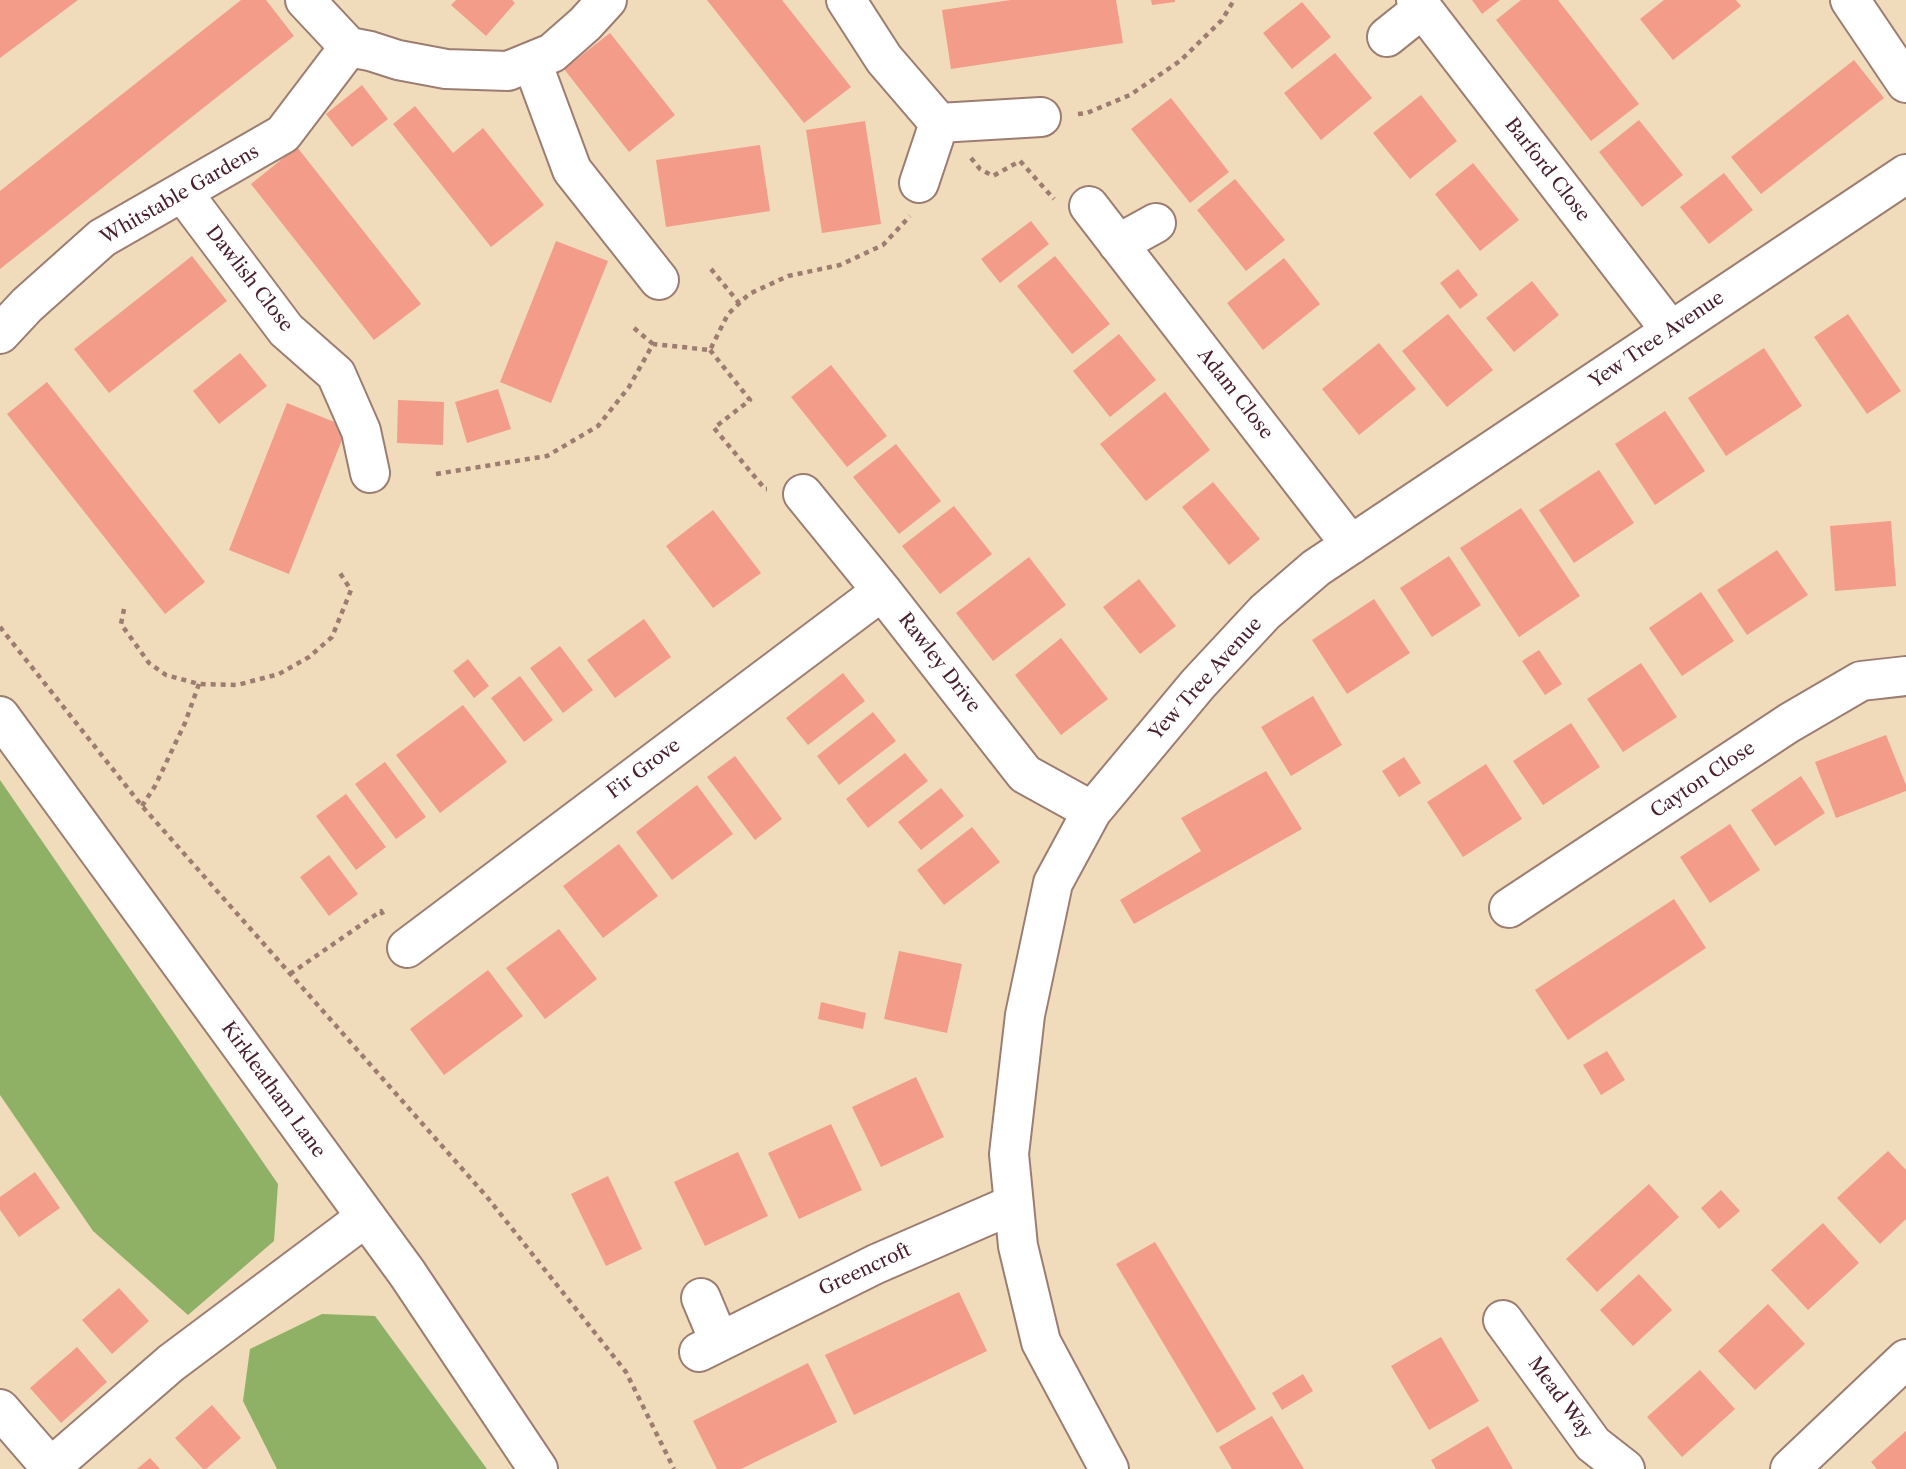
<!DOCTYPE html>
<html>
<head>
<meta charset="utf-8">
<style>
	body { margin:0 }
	canvas { display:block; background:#f0dbba }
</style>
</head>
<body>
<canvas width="1906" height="1469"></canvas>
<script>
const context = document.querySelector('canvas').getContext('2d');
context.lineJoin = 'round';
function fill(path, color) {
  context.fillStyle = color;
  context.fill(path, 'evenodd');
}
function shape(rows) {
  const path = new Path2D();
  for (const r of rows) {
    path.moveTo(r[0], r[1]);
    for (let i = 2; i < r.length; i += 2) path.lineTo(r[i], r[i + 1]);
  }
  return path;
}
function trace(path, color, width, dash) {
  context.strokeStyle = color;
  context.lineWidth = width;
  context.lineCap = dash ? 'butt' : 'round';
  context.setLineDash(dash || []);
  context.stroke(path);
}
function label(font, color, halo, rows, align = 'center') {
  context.font = font + ' "Libre Caslon Text",serif';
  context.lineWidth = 7;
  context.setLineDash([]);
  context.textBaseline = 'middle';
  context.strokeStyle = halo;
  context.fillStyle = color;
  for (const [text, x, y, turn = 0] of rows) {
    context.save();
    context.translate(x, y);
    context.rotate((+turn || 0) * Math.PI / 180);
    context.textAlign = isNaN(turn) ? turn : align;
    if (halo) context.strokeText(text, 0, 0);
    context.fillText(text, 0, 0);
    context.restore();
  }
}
fill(shape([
	[0,780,278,1184,274,1241,188,1315,93,1231,0,1095],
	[322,1314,375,1316,487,1469,277,1469,243,1401,250,1349]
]), '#8eb166');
fill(shape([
	[0,0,78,0,0,58],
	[241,0,266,0,294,36,0,269,0,191],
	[456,0,512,0,515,3,486,36,451,5],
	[707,0,782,0,851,87,804,123],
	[1011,0,1116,0,1123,43,951,69,942,10],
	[1151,0,1175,0,1175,2,1152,5],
	[1472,0,1500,0,1482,14],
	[1521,0,1558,0,1639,104,1591,141,1496,20],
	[1664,0,1736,0,1741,6,1673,60,1640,19],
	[1302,2,1331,37,1292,69,1263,33],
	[610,33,675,115,629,152,564,69],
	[1335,53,1372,98,1321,140,1284,93],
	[1854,60,1884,98,1761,194,1731,157],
	[362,85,388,119,352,147,326,114],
	[1421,95,1457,141,1410,179,1373,133],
	[1171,98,1229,172,1190,203,1131,129],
	[415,106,453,153,483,128,544,205,491,247,393,124],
	[1639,120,1683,175,1642,207,1599,152],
	[865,121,881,224,822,233,806,130],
	[760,145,770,211,666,227,656,160],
	[297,147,421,304,374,340,251,184],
	[1473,163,1519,220,1480,251,1435,194],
	[1724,173,1753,210,1709,244,1680,207],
	[1235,179,1285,240,1246,271,1197,210],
	[1031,221,1049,244,1000,283,981,259],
	[556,241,608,261,551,403,500,382],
	[192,256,227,301,109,393,74,349],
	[1055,256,1110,324,1072,354,1017,286],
	[1284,258,1320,304,1263,350,1227,303],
	[1458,269,1478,295,1460,309,1440,283],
	[1532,281,1559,315,1514,352,1486,318],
	[1448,314,1493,370,1447,407,1402,351],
	[1848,314,1901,391,1867,414,1814,337],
	[1119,334,1156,380,1110,417,1073,371],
	[1379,343,1416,389,1359,435,1322,389],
	[1764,348,1802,406,1726,456,1688,398],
	[240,353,267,386,219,424,193,391],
	[831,365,887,436,847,467,791,397],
	[47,382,205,582,165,614,7,414],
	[498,389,511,429,467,443,455,402],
	[1165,392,1210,450,1146,501,1100,444],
	[398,400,444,402,443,445,397,443],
	[287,403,347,427,289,574,229,550],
	[1665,411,1705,471,1655,505,1615,444],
	[896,444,941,501,899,534,853,477],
	[1599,470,1634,523,1574,563,1539,510],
	[1213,482,1260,539,1229,565,1182,507],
	[954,506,992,554,940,594,902,546],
	[1521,508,1580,596,1519,637,1460,548],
	[713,510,761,573,713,608,666,546],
	[1891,521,1896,586,1835,591,1830,526],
	[1777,550,1808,595,1747,635,1717,590],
	[1449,556,1481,605,1432,637,1400,588],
	[1029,557,1066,605,993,661,956,613],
	[1139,579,1176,626,1140,654,1103,607],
	[1701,592,1734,641,1682,676,1649,628],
	[1374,599,1410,653,1347,694,1312,640],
	[644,619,671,657,615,698,587,660],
	[1061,638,1108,699,1061,735,1015,675],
	[560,646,593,690,563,713,530,668],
	[1539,650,1562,684,1545,695,1522,661],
	[468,659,489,686,474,698,453,671],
	[1641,663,1677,717,1623,752,1587,699],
	[843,673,865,701,808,745,786,718],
	[520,676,553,720,524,742,491,698],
	[1313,696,1342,745,1291,776,1261,727],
	[463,705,507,762,440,813,396,755],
	[873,712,896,741,839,785,817,756],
	[1571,723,1600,767,1543,805,1513,761],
	[1886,735,1906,785,1906,791,1836,818,1815,762],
	[905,753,928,781,868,828,846,799],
	[735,756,782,819,755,840,707,777],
	[1404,757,1421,783,1399,797,1382,771],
	[385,762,426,817,396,839,355,784],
	[1486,764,1522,819,1463,857,1427,802],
	[1266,771,1302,829,1134,924,1120,900,1201,851,1181,818],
	[1801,776,1825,813,1775,846,1751,810],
	[697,785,733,834,672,880,636,832],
	[941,788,964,816,921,850,898,822],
	[346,794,386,847,356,870,316,816],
	[1730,824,1760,870,1710,903,1680,857],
	[972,827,1000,862,944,905,917,870],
	[619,844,658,896,603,938,563,886],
	[329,855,358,894,329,916,300,877],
	[1674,899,1706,948,1568,1040,1535,990],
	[559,929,597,979,545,1019,506,968],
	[899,951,962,964,947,1033,884,1019],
	[488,970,523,1016,444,1075,410,1029],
	[821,1002,866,1013,863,1029,818,1019],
	[1607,1051,1625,1080,1601,1095,1583,1065],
	[916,1077,944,1137,881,1167,852,1107],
	[831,1124,862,1190,799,1219,768,1153],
	[1888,1151,1906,1170,1906,1219,1880,1244,1837,1198],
	[738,1152,768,1216,705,1246,674,1182],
	[35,1172,60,1208,19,1237,0,1210,0,1197],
	[608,1176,642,1249,606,1266,571,1194],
	[1649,1184,1679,1217,1597,1292,1566,1259],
	[1721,1190,1740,1211,1719,1229,1701,1208],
	[1823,1223,1859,1263,1808,1310,1771,1270],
	[1155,1242,1256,1409,1217,1433,1116,1264],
	[1639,1274,1672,1310,1633,1346,1600,1310],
	[119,1288,149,1321,112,1354,82,1320],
	[959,1292,987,1351,854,1415,825,1355],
	[1768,1304,1805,1344,1755,1390,1718,1351],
	[1441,1337,1479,1401,1429,1430,1391,1366],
	[77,1347,107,1382,61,1423,30,1388],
	[808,1363,837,1422,741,1469,717,1469,693,1421],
	[1700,1370,1735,1409,1682,1457,1647,1417],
	[1303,1374,1313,1391,1282,1410,1272,1393],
	[212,1405,241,1438,206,1469,203,1469,175,1438],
	[1272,1416,1304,1469,1232,1469,1219,1447],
	[1488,1426,1513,1469,1436,1469,1431,1460],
	[1906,1431,1906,1469,1877,1469,1871,1462],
	[150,1458,160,1469,137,1469]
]), '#f39c8a');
const street = shape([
	[305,0,349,47,370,51,398,60,446,69,508,71,552,53,585,24,607,0],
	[846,0,884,59,939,123,1041,117],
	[1416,0,1671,331],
	[1850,0,1906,83],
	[1387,37,1422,9],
	[532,62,572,170,659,280],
	[919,183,939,123],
	[183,193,286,330,336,374,361,431,370,473],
	[1089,206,1351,545],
	[1118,244,1156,223],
	[0,334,27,305,102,238,283,134,349,47],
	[803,494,882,591,1025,774,1092,811],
	[1509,908,1789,723,1861,681,1906,676],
	[407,948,882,591],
	[701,1298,719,1341],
	[1503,1320,1593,1444,1625,1469],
	[699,1352,876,1264,1014,1204],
	[0,1409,52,1469],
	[51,1467,171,1363,366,1217],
	[1109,1469,1041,1342,1018,1246,1009,1154,1025,1015,1053,883,1092,811,1198,684,1265,612,1316,568,1906,174],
	[1790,1469,1906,1359]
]);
const primary = shape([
	[0,716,407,1273,538,1469]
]);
trace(street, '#9d7d72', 42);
trace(primary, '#9d7d72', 42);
trace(shape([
	[1078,114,1087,113,1130,95,1180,61,1222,20,1234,0],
	[971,158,980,169,993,176,1020,161,1054,199],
	[711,269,739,303],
	[634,328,653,344],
	[710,350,750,400,714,428,765,489,767,489],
	[436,474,547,456,598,426,629,387,653,344,710,350,728,314,749,294,788,276,840,265,883,245,910,216],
	[124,609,121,624,149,663,166,675,199,684,237,685,279,674,309,657,332,637,351,590,338,570],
	[0,627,142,806,487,1197,626,1372,674,1469],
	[142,806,155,786,185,723,199,684],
	[290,974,381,911,385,918]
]), '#9d7d72', 4.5, [5, 5]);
trace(street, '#fff', 38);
trace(primary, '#fff', 38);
label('19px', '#4a1f2b', '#fff', [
	["Barford Close",1547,170,52],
	["Whitstable Gardens",180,195,-30],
	["Dawlish Close",249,279,52],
	["Yew Tree Avenue",1657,340,-34],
	["Adam Close",1235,394,52],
	["Rawley Drive",939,663,52],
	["Yew Tree Avenue",1206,679,-48],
	["Fir Grove",644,769,-37],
	["Cayton Close",1703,780,-34],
	["Kirkleatham Lane",273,1090,54],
	["Greencroft",865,1270,-25],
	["Mead Way",1560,1398,54]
]);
</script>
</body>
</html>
